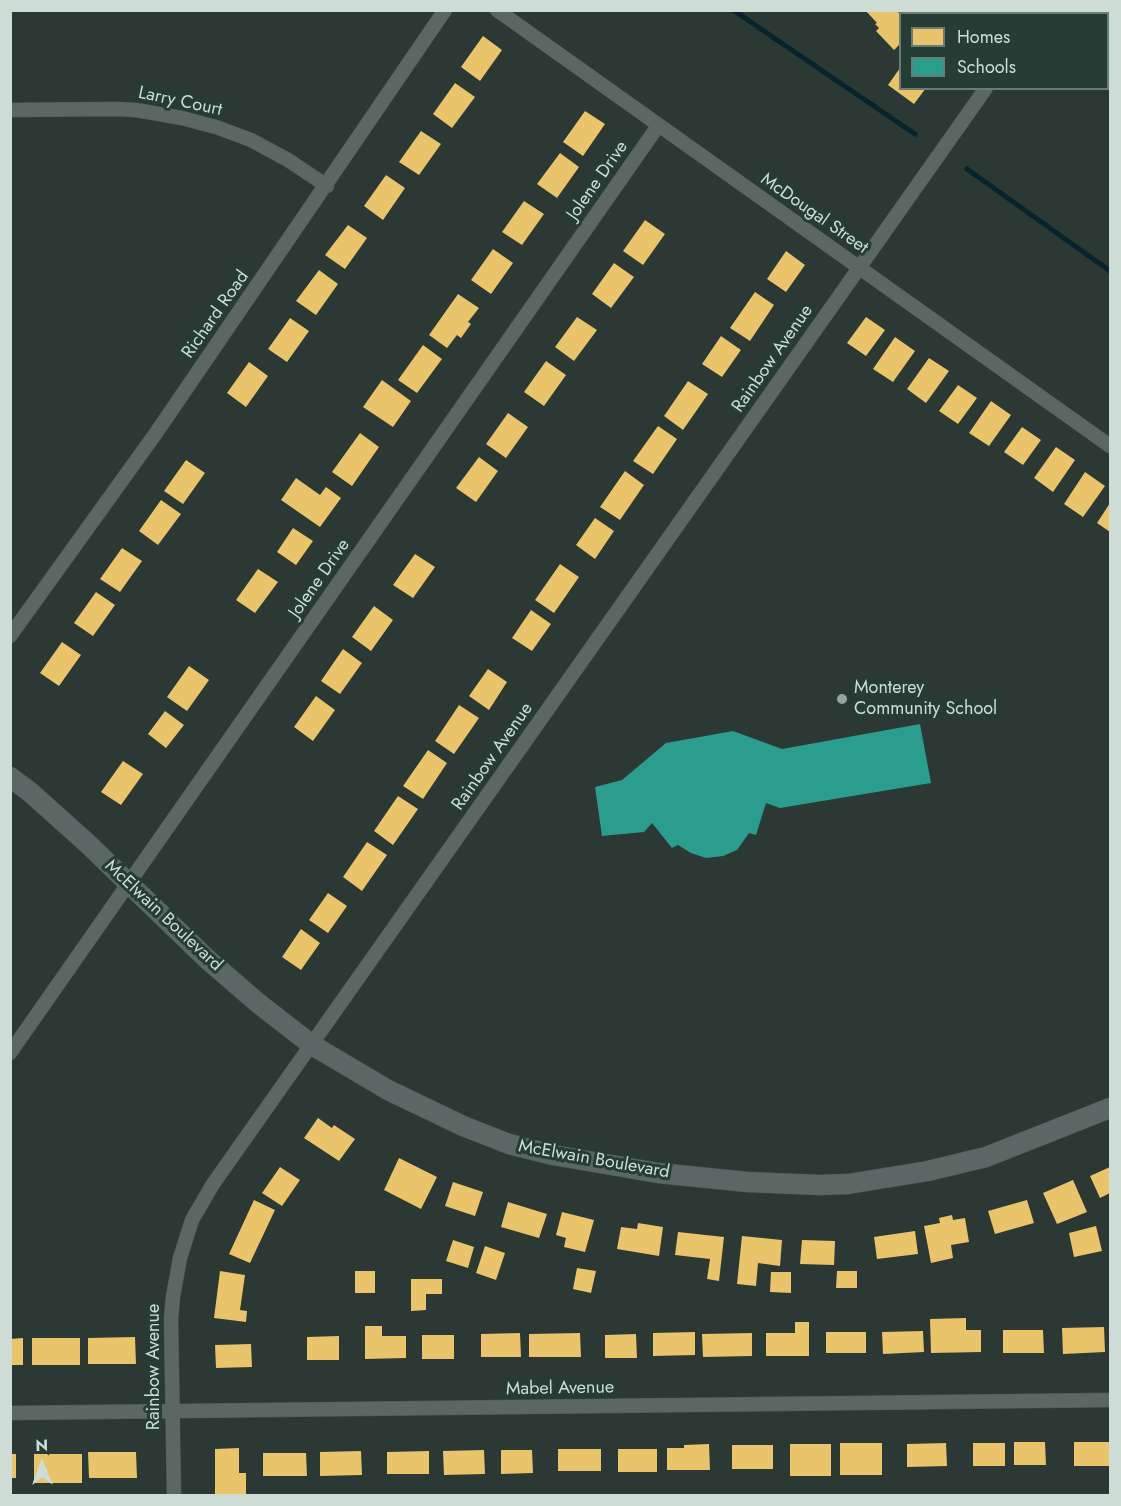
<!DOCTYPE html>
<html>
<head>
<meta charset="utf-8">
<style>
	body { margin:0 }
	#map { position:relative; width:1121px; height:1506px; overflow:hidden; background:#2b3834; font-family:Jost,sans-serif }
	canvas { display:block }
	.frame { position:absolute; inset:0; border:12px solid #cedcd6; pointer-events:none }
	.legend { position:absolute; left:899px; top:12px; width:210px; height:78px; box-sizing:border-box; background:#263d35; border:2px solid #697d75; margin:0; padding:8px 10px; list-style:none; font-size:18px; color:#cedcd6 }
	.legend li { display:flex; align-items:center; gap:12px; height:30px }
	.legend b { width:30px; border:2px solid #697d75 }
	.north { position:absolute; left:12px; top:1434px; width:60px; height:60px; -webkit-text-stroke:4px #263d35; paint-order:stroke; rotate:359deg; font-size:16px; font-weight:700; line-height:24px; text-align:center; color:#cedcd6 }
	.north::after { content:''; display:block; margin:auto; width:21px; height:27px; background:#cedcd6; clip-path:polygon(50% 0,100% 100%,50% 72%,0 100%) }
</style>
</head>
<body>
<div id="map">
<canvas width="1121" height="1506"></canvas>
<div class="frame"></div>
<ul class="legend">
<li><b style="height:16px;background:#e9c46a"></b>Homes</li>
<li><b style="height:16px;background:#2a9d8f"></b>Schools</li>
</ul>
<div class="north">N</div>
</div>
<script>
const context = document.querySelector('canvas').getContext('2d');
context.lineJoin = 'round';
function fill(path, color) {
  context.fillStyle = color;
  context.fill(path, 'evenodd');
}
function shape(rows) {
  const path = new Path2D();
  for (const r of rows) {
    path.moveTo(r[0], r[1]);
    for (let i = 2; i < r.length; i += 2) path.lineTo(r[i], r[i + 1]);
  }
  return path;
}
function trace(path, color, width, dash) {
  context.strokeStyle = color;
  context.lineWidth = width;
  context.lineCap = dash ? 'butt' : 'round';
  context.setLineDash(dash || []);
  context.stroke(path);
}
function label(font, color, halo, rows, align = 'center') {
  context.font = font + ' Jost,sans-serif';
  context.lineWidth = 6;
  context.setLineDash([]);
  context.textBaseline = 'middle';
  context.strokeStyle = halo;
  context.fillStyle = color;
  for (const [text, x, y, turn = 0] of rows) {
    context.save();
    context.translate(x, y);
    context.rotate((+turn || 0) * Math.PI / 180);
    context.textAlign = isNaN(turn) ? turn : align;
    if (halo) context.strokeText(text, 0, 0);
    context.fillText(text, 0, 0);
    context.restore();
  }
}
fill(shape([
	[865,10,897,10,900,15,900,44,894,50,876,31,879,28,875,24,877,23],
	[483,36,502,50,480,81,461,67],
	[900,68,900,88,926,88,914,104,888,85],
	[455,83,475,97,452,128,433,114],
	[585,111,605,124,583,156,563,142],
	[421,131,441,144,419,175,399,162],
	[560,153,579,167,557,198,537,184],
	[386,175,405,188,383,220,364,206],
	[524,201,544,214,522,245,502,232],
	[645,220,665,234,643,265,623,251],
	[348,225,367,238,345,269,325,255],
	[493,249,513,263,491,294,471,280],
	[786,251,805,265,786,292,767,279],
	[614,263,634,277,611,308,592,294],
	[319,270,338,284,316,315,296,301],
	[755,292,774,305,750,341,730,328],
	[458,294,479,308,468,322,471,324,461,338,457,335,447,348,429,335],
	[577,317,597,330,574,361,555,347],
	[866,317,885,330,866,356,847,343],
	[290,318,309,331,287,362,268,349],
	[721,336,741,350,722,377,702,364],
	[895,337,915,351,893,382,873,369],
	[423,345,442,359,417,393,398,380],
	[929,358,949,371,926,403,907,389],
	[546,361,566,375,544,406,524,392],
	[249,362,268,376,246,407,227,393],
	[382,380,411,401,393,427,363,407],
	[688,381,708,394,683,430,664,416],
	[958,385,977,398,958,424,939,411],
	[991,401,1011,415,989,446,969,433],
	[508,413,528,427,506,458,486,444],
	[658,426,677,439,653,474,633,461],
	[1022,427,1041,440,1023,465,1004,452],
	[360,433,379,447,352,486,332,472],
	[1056,447,1075,460,1053,492,1034,478],
	[479,457,498,471,476,502,456,488],
	[186,460,205,473,183,504,164,491],
	[625,471,644,485,620,520,600,507],
	[1085,472,1105,486,1083,517,1064,504],
	[296,478,320,495,326,487,341,498,320,527,281,500],
	[161,500,181,514,158,545,139,531],
	[1110,503,1110,532,1097,523],
	[595,518,614,531,595,559,576,545],
	[293,528,313,541,296,565,277,552],
	[122,548,142,561,120,592,100,579],
	[415,554,435,567,413,598,393,585],
	[560,564,579,577,554,613,535,600],
	[258,569,278,582,255,613,236,600],
	[96,592,115,605,93,636,74,623],
	[374,606,393,620,371,651,352,637],
	[531,610,551,624,532,651,512,638],
	[62,642,81,655,59,686,40,673],
	[343,649,362,663,340,694,321,681],
	[189,666,209,680,187,711,167,697],
	[488,669,507,682,489,710,469,696],
	[316,696,335,710,313,741,294,727],
	[459,705,479,718,454,754,435,741],
	[165,711,184,725,166,748,148,734],
	[428,750,447,763,423,799,403,786],
	[123,761,143,774,121,805,101,792],
	[398,796,418,809,393,845,374,831],
	[367,842,387,855,362,891,343,877],
	[328,893,347,906,328,933,309,920],
	[301,929,320,943,301,970,282,957],
	[318,1118,332,1128,334,1125,355,1139,339,1161,304,1138],
	[399,1158,437,1177,421,1209,384,1190],
	[280,1167,300,1180,282,1206,262,1193],
	[1110,1167,1110,1193,1100,1198,1090,1176],
	[1073,1180,1087,1212,1057,1224,1043,1193],
	[453,1182,483,1192,475,1216,445,1206],
	[254,1200,275,1210,250,1263,229,1254],
	[1027,1200,1034,1223,995,1234,988,1211],
	[508,1202,547,1214,539,1238,501,1227],
	[562,1212,594,1220,585,1252,564,1247,566,1238,556,1235],
	[952,1215,953,1220,965,1218,969,1242,951,1245,953,1258,931,1263,924,1226,940,1223,939,1218],
	[638,1223,663,1227,659,1256,617,1249,621,1227,637,1229],
	[1096,1226,1102,1251,1074,1257,1069,1233],
	[915,1231,918,1254,877,1259,874,1237],
	[678,1232,724,1237,719,1281,707,1279,710,1259,675,1255],
	[742,1236,782,1240,780,1266,758,1263,756,1286,737,1284],
	[453,1240,474,1247,468,1268,446,1261],
	[802,1240,835,1241,834,1265,800,1264],
	[485,1246,505,1253,496,1280,476,1273],
	[577,1268,596,1271,591,1293,573,1289],
	[220,1271,245,1275,240,1310,247,1311,246,1322,214,1318],
	[355,1271,375,1271,375,1293,355,1293],
	[837,1271,857,1271,857,1288,836,1288],
	[771,1272,791,1272,791,1293,770,1292],
	[411,1279,442,1279,442,1294,426,1294,426,1310,411,1311],
	[966,1318,966,1330,981,1330,981,1352,931,1353,930,1319],
	[795,1322,809,1322,809,1356,766,1356,766,1333,795,1333],
	[365,1326,382,1326,382,1336,406,1336,406,1358,365,1359],
	[1104,1327,1105,1352,1063,1354,1062,1328],
	[1003,1330,1043,1330,1044,1353,1003,1353],
	[923,1331,924,1352,883,1354,882,1332],
	[695,1332,695,1355,653,1356,653,1333],
	[826,1332,866,1332,866,1353,826,1353],
	[520,1333,521,1357,481,1357,481,1334],
	[580,1333,581,1357,529,1357,529,1334],
	[752,1333,752,1356,703,1357,702,1334],
	[636,1334,637,1358,605,1358,605,1335],
	[422,1335,454,1335,454,1359,422,1359],
	[339,1336,339,1360,307,1360,307,1337],
	[135,1337,136,1364,88,1364,88,1338],
	[23,1338,23,1365,10,1365,10,1339],
	[32,1338,80,1338,80,1365,32,1365],
	[251,1344,252,1367,216,1368,215,1345],
	[1014,1442,1045,1442,1046,1465,1014,1465],
	[1074,1442,1110,1442,1110,1466,1074,1466],
	[840,1443,882,1443,882,1475,840,1475],
	[946,1443,947,1466,907,1467,907,1444],
	[973,1443,1005,1443,1005,1466,973,1466],
	[709,1444,710,1470,667,1470,667,1448,684,1448,684,1445],
	[790,1444,831,1444,831,1476,790,1476],
	[732,1445,773,1445,773,1469,732,1469],
	[239,1448,239,1473,246,1473,246,1496,215,1496,215,1449],
	[558,1449,601,1449,601,1471,558,1471],
	[618,1449,657,1449,657,1472,618,1472],
	[484,1450,485,1474,444,1475,443,1451],
	[501,1450,532,1450,533,1473,501,1474],
	[361,1451,362,1475,320,1476,320,1452],
	[429,1451,429,1474,387,1474,387,1452],
	[88,1452,136,1452,137,1478,89,1478],
	[263,1453,306,1453,307,1476,263,1476],
	[10,1454,16,1454,16,1478,10,1478],
	[34,1454,82,1454,82,1483,34,1483]
]), '#e9c46a');
fill(shape([
	[920,724,931,783,780,808,766,803,756,835,749,833,737,850,723,856,706,858,691,853,678,845,672,848,652,823,644,832,602,836,595,787,622,780,666,743,733,731,782,749]
]), '#2a9d8f');
trace(shape([
	[733,10,915,134],
	[967,169,1110,271]
]), '#08232d', 5);
const street = shape([
	[497,10,1110,446],
	[983,10,988,14],
	[1039,14,1041,10],
	[10,110,116,109,136,110,182,118,216,127,251,140,288,160,327,186],
	[10,636,156,433,445,10],
	[10,1053,658,126],
	[10,1413,1110,1400],
	[174,1496,171,1319,173,1297,180,1258,192,1220,213,1184,986,88]
]);
const secondary = shape([
	[10,777,30,792,88,844,207,959,258,1003,312,1045,388,1090,463,1126,509,1144,553,1155,658,1173,747,1182,820,1185,848,1184,928,1171,986,1157,1110,1108]
]);
trace(street, '#485450', 15);
trace(secondary, '#485450', 21);
trace(street, '#5c6662', 14);
trace(secondary, '#5b6764', 20);
for (const [x, y, r, color] of [
	[842,699,6,"#95a39d"]
]) {
  const dot = new Path2D();
  dot.arc(x, y, r, 0, 2 * Math.PI);
  context.fillStyle = color;
  context.fill(dot);
  trace(dot, '#263d35', 2);
}
label('18px', '#cedcd6', '#263d35', [
	["Larry Court",180,102,12],
	["Jolene Drive",598,181,-55],
	["McDougal Street",814,214,35],
	["Richard Road",216,315,-55],
	["Rainbow Avenue",773,359,-55],
	["Jolene Drive",320,579,-55],
	["Rainbow Avenue",493,757,-55],
	["McElwain Boulevard",163,916,43],
	["McElwain Boulevard",594,1160,10],
	["Rainbow Avenue",155,1367,-90],
	["Mabel Avenue",560,1389,-1]
]);
label('18px', '#cedcd6', '#263d35', [
	["Monterey",854,689],
	["Community School",854,710]
], 'left');
</script>
</body>
</html>
